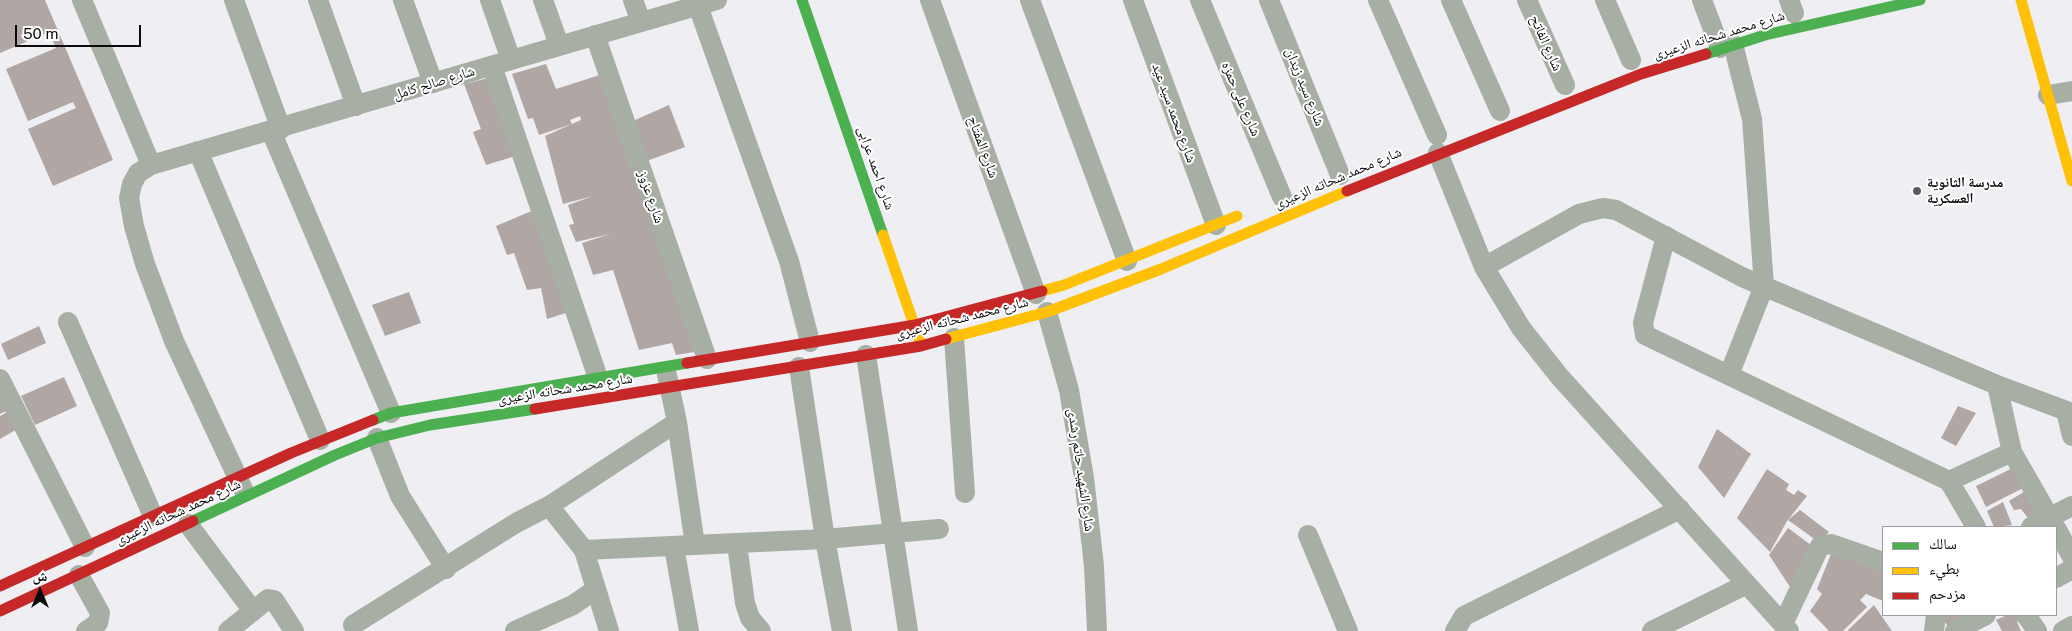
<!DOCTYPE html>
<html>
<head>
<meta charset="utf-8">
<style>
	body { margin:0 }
	#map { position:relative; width:2072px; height:631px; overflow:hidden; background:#eeeef3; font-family:"Public Sans","Noto Naskh Arabic",sans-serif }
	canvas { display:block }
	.legend { position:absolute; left:1882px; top:526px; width:175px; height:90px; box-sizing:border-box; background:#fff; border:1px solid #9d9d9f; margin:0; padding:6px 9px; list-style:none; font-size:15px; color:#0b0b0e }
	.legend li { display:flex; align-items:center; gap:10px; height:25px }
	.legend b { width:25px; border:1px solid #9d9d9f }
	.north { position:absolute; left:15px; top:566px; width:50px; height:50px; -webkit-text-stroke:4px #fff; paint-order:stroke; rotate:0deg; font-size:14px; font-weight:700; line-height:20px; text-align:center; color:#0b0b0e }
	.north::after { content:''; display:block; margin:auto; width:18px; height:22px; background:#0b0b0e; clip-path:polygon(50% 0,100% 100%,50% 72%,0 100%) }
	.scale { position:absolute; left:15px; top:25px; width:126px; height:22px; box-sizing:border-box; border:2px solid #0b0b0e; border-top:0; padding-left:6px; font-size:15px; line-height:18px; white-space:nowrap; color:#0b0b0e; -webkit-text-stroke:4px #fff; paint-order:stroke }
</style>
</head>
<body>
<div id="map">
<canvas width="2072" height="631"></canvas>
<ul class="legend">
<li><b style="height:6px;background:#4caf50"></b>سالك</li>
<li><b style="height:6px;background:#ffc107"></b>بطيء</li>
<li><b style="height:6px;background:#c62828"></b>مزدحم</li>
</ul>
<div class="north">ش</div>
<div class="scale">50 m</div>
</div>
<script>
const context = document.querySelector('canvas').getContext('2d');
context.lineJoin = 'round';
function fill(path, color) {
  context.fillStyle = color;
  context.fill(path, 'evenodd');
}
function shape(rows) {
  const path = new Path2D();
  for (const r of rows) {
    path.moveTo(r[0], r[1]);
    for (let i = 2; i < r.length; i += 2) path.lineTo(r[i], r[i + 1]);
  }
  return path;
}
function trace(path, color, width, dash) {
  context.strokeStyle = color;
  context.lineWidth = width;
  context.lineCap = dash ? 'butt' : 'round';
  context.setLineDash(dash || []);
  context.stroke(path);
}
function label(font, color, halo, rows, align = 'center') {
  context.font = font + ' "Public Sans","Noto Naskh Arabic",sans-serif';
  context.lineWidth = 4;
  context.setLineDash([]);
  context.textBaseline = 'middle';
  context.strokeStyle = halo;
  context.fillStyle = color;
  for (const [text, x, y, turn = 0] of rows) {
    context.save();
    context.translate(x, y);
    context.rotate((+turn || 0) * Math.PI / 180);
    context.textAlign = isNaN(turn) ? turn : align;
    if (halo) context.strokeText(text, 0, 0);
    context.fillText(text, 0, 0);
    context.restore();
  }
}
fill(shape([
	[0,0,45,0,113,160,53,186,28,129,76,108,73,102,28,121,6,69,56,48,49,32,0,53],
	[546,64,556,89,603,74,701,351,676,355,672,343,639,350,613,270,593,275,582,243,610,234,576,242,569,225,574,224,568,205,593,196,563,204,545,136,572,124,539,135,533,118,528,119,512,74],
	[580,116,581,120,572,124,570,120],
	[497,76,522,154,486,165,473,132,481,129,464,84],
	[669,105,685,147,644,162,626,124],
	[534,210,544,241,535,244,547,240,575,310,547,319,541,288,527,290,514,253,507,255,496,226],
	[409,292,421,323,385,336,372,305],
	[39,326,46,343,8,360,1,344],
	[64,377,77,406,35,425,21,396],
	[0,398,10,409,0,414],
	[1958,406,1976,413,1956,446,1941,438],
	[9,411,19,428,0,439,0,416],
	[1717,429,1751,454,1724,498,1698,467],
	[2019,465,2029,485,1986,507,1976,486],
	[1767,469,1789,484,1786,490,1794,495,1798,490,1807,496,1787,521,1770,552,1737,518],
	[2037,484,2050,508,2028,518,2021,509,2014,510,2009,501],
	[2003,502,2012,525,1994,527,1987,511],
	[1800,510,1829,532,1820,543,1788,520],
	[1788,528,1815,548,1794,593,1769,555],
	[1831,554,1883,570,1883,601,1866,594,1860,600,1867,607,1843,631,1829,631,1810,611,1822,594,1817,589],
	[1874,605,1892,631,1847,631,1870,609],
	[1941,615,1978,615,1948,627],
	[2007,615,2020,615,2022,618,2017,622,2021,631,2002,631,1996,620]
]), '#b0a6a3');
trace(shape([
	[82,0,151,165],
	[234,0,281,129],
	[318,0,356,106],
	[403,0,433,83],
	[490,0,511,60],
	[543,0,559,45],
	[633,0,641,22],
	[930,0,1036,294],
	[1030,0,1127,261],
	[1133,0,1216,225],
	[1200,0,1282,197],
	[1269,0,1340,175],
	[1378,0,1437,135],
	[1451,0,1500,111],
	[1527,0,1565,85],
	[1605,0,1631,60],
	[1702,0,1720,48],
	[1789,0,1794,13],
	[698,6,789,261,810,342],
	[595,35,707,359],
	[492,66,598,378],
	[2048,95,2072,91],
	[271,131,391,413],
	[198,151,320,440],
	[1438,153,1484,267,1521,328,1559,376,1789,631],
	[1666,236,1643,323,1645,335,1949,481,1976,527],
	[1484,267,1579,214,1603,208,1616,210,1742,277,1997,385,2072,413],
	[1047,312,1069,390,1084,478,1094,566,1097,631],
	[68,322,153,516],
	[954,338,965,493],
	[866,355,908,631],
	[799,367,825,539,842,631],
	[667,375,677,422,695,545],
	[1729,375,1764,286,1752,119,1733,44],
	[0,379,85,547],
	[1997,385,2012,452,2055,527],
	[2066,411,2072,436],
	[377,438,400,496,446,569],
	[1949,481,2012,452],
	[243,489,174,341,145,264,134,226,129,198,132,184,138,173,151,165,717,0],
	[549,506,677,422],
	[188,524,253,611],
	[2031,527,2072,506],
	[2056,528,2072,557],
	[1308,535,1348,631],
	[737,544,745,603,750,618,761,631],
	[674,547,689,631],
	[584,550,825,539,939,529],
	[79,575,100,613,98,623,86,631],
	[2056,578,2072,569],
	[2026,615,2037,631],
	[1783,624,1820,546,1831,544,1883,562],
	[353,625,516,523,549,506,584,550,609,631],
	[228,631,268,599,274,600,294,631],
	[515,631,573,605,596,589],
	[1455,631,1464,616,1680,509],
	[1652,631,1747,584],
	[1934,631,1936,615],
	[1955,631,1986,615],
	[2063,631,2072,626]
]), '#a7aea3', 20);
trace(shape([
	[802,0,883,235],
	[1706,54,1765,35,1920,0],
	[373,420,391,413,687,363],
	[193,521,335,455,377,438,430,425,535,409]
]), '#4caf50', 11);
trace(shape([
	[2021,0,2072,181],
	[883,235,920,342],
	[1042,291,1064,285,1237,216],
	[946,339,1047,312,1161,269,1347,191]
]), '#ffc107', 11);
trace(shape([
	[1347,191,1641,74,1706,54],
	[687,363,915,325,1042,291],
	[535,409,921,346,946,339],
	[0,586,291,453,373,420],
	[0,611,193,521]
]), '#c62828', 11);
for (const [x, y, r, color] of [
	[1917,191,5,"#5a5a5e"]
]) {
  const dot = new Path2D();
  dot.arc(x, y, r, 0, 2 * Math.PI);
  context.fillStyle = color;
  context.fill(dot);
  trace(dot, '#fff', 2);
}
label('14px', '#0b0b0e', '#fff', [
	["شارع محمد شحاته الزعيرى",1719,35,-17],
	["شارع الفاتح",1546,43,66],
	["شارع صالح كامل",434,83,-17],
	["شارع سيد زيدان",1305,87,68],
	["شارع على حمزه",1241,99,67],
	["شارع محمد سيد عيد",1174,113,70],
	["شارع المفتاح",983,147,70],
	["شارع احمد عرابى",876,168,71],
	["شارع محمد شحاته الزعيرى",1338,178,-23],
	["شارع عزوز",651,197,71],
	["شارع محمد شحاته الزعيرى",962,318,-14],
	["شارع محمد شحاته الزعيرى",565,389,-9],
	["شارع الشهيد حاتم رشدى",1081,470,82],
	["شارع محمد شحاته الزعيرى",178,512,-25]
]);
label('bold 14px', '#0b0b0e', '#fff', [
	["مدرسة الثانوية",1927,183],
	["العسكرية",1927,199]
], 'left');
</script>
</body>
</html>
